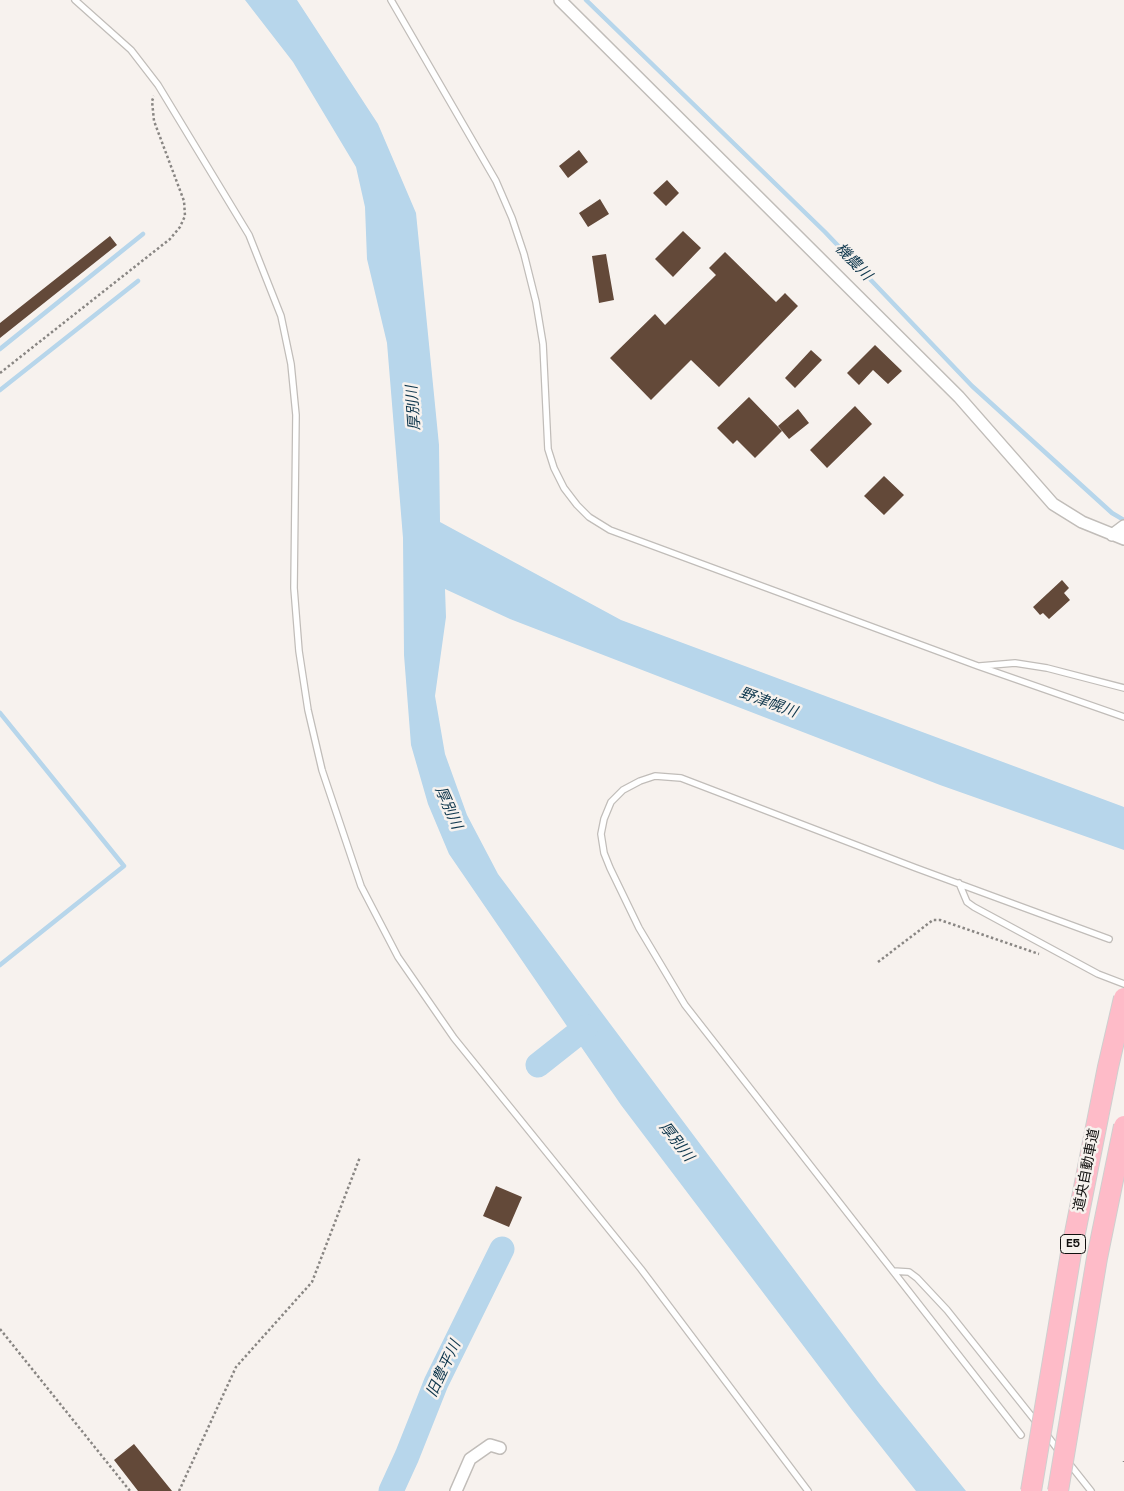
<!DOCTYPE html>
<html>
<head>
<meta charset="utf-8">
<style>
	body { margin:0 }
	canvas { display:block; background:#f7f2ee }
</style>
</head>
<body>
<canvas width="1124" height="1491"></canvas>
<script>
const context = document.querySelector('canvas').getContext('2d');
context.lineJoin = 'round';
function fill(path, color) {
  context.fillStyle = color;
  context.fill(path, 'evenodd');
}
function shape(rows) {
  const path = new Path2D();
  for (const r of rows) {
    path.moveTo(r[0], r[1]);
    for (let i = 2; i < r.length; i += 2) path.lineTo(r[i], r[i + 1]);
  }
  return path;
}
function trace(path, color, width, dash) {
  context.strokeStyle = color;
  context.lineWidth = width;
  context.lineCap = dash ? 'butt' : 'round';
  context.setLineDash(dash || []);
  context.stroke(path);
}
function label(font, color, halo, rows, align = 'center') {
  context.font = font + ' "Space Grotesk","Noto Sans JP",sans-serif';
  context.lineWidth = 5;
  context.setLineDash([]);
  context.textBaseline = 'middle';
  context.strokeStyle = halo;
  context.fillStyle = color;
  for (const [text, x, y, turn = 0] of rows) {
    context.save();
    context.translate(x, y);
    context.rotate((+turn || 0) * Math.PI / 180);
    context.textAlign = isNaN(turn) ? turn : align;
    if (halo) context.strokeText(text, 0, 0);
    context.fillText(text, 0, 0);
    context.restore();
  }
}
fill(shape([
	[245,0,297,0,378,124,416,213,439,445,440,522,621,620,1124,807,1124,850,940,785,510,619,445,589,446,617,435,696,445,754,467,815,498,874,879,1383,966,1491,916,1491,852,1410,621,1105,449,854,428,804,411,745,404,655,403,538,387,343,367,259,365,207,356,167,293,62]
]), '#b7d6eb');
trace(shape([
	[586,0,825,232,972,386,1112,513,1124,520],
	[0,349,143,234],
	[0,390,138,281],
	[0,713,124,866,0,965]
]), '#b7d6eb', 4.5);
trace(shape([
	[538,1065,586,1027],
	[391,1491,407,1456,436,1383,502,1249]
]), '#b7d6eb', 25);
fill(shape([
	[579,150,588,162,568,178,559,166],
	[667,180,679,193,666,206,653,193],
	[600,199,609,214,588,227,579,213],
	[683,231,701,248,673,277,655,259],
	[110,236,117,245,0,338,0,323],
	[725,252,776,302,785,293,798,306,719,387,691,360,651,400,610,358,655,314,665,325,716,275,709,268],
	[606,254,614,300,599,303,592,256],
	[875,345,902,371,888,384,873,370,859,385,847,373],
	[811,350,822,360,795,388,785,378],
	[749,397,782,431,755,458,737,440,733,444,717,428],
	[855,406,872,424,827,468,810,450],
	[798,409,809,423,789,439,778,426],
	[884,476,904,495,884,515,864,496],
	[1062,580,1069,588,1064,593,1070,600,1049,619,1043,613,1040,615,1033,607],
	[496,1186,522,1197,509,1227,483,1216],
	[134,1444,172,1491,138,1491,114,1460]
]), '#634939');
const lane = shape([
	[75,0,131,50,158,85,249,235,281,316,291,364,296,415,294,588,299,651,308,710,322,770,361,886,398,957,454,1038,641,1269,808,1491],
	[391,0,496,181,512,218,524,254,536,302,543,344,548,449,554,468,564,488,577,505,589,517,610,530,978,666,1124,717],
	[980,666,1015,663,1047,668,1124,688],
	[959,883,967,902,974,907,1098,974,1124,984],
	[893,1271,909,1272,917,1278,947,1310,1037,1423],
	[1046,1434,1059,1451],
	[1021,1435,685,1005,639,928,610,868,604,853,601,834,604,819,611,802,623,790,640,781,655,776,681,778,916,868,1109,939],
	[1068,1462,1091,1491]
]);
const street = shape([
	[560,0,959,397,1053,504,1082,522,1124,539],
	[1112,535,1124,526],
	[456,1491,470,1459,490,1445,500,1448]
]);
trace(lane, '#c1bdb9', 8);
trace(street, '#c1bdb9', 14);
trace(shape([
	[0,373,170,239,180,227,185,216,184,201,154,121,152,101,154,96],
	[878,962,933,920,940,920,1039,954],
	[0,1329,130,1491],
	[1124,1461,1124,1462],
	[179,1491,236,1367,312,1282,360,1157]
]), '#898683', 2.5, [2.5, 2.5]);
trace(lane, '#fff', 5.5);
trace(street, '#fff', 11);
const highwayBridge = shape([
	[1031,1491,1071,1253,1108,1067,1124,998],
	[1058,1491,1097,1258,1124,1126]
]);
trace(highwayBridge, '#cfcfcf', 22, []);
trace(highwayBridge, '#febbc8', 20);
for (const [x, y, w] of [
	[1073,1244,25]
]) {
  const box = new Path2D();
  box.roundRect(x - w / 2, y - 9.5, w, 19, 4);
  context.fillStyle = '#f7f2ee';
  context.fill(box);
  trace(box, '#11100f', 1);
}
label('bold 12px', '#11100f', null, [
	["E5",1073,1244]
]);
label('14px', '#11100f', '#f7f2ee', [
	["道央自動車道",1087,1170,-79]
]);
label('italic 15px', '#0c354b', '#f7f2ee', [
	["機農川",853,262,46],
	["厚別川",414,408,-94],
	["野津幌川",768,703,20],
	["厚別川",448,808,66],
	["厚別川",676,1142,52],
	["旧豊平川",444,1369,-65]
]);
</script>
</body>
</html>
